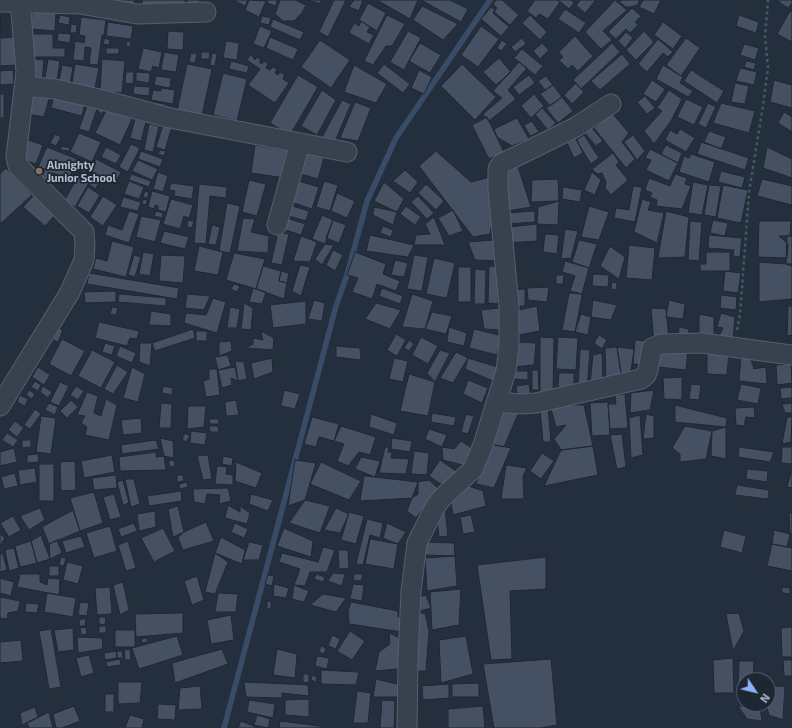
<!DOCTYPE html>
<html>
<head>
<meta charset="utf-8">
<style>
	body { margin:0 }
	#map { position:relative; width:792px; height:728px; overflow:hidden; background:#242f3e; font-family:"Exo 2",sans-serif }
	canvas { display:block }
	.north { position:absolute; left:736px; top:672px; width:40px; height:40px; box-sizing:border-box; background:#1d2633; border:1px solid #59626f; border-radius:50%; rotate:125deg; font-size:11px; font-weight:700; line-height:16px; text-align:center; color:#b4bcc9 }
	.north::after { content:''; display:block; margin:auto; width:14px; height:18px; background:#8ab4f8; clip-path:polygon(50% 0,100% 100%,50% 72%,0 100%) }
</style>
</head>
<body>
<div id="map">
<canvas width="792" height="728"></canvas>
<div class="north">N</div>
</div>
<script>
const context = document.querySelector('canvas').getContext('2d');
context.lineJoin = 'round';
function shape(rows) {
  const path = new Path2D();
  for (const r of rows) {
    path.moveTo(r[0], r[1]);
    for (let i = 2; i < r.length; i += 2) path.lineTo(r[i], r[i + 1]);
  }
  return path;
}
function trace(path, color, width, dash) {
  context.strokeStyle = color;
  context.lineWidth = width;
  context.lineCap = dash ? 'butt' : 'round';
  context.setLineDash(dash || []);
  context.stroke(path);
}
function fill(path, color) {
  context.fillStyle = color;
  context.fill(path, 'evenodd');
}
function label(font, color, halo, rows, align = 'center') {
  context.font = font + ' "Exo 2",sans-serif';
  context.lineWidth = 3.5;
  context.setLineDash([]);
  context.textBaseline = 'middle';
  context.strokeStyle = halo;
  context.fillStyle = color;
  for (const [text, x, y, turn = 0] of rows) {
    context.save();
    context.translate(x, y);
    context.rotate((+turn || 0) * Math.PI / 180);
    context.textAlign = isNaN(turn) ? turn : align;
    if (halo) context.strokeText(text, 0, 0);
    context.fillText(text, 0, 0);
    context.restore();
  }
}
trace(shape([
	[224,728,336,306,347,275,367,201,396,138,490,0]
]), '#394c67', 5.5);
const building = shape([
	[110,0,134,0,135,3,111,7,110,0],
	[142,0,185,0,185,9,143,12,142,0],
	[187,0,200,0,199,8,187,7,187,0],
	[233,0,248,0,245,6,233,0],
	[249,0,266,1,259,17,245,10,249,0],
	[268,0,277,0,276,6,267,3,268,0],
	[280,0,295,0,306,5,302,13,294,21,283,21,275,14,280,0],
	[308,0,321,0,321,4,308,0],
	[334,0,346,0,328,37,319,32,334,0],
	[354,0,363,0,359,11,349,7,354,0],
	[377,0,418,0,410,19,377,0],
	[421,0,450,0,468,9,461,22,421,0],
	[496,0,502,0,519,15,510,25,494,12,497,8,493,4,496,0],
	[535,0,558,0,560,2,548,19,539,14,536,18,527,11,535,0],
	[558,0,571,0,574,3,569,9,558,0],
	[581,0,596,0,585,13,576,5,581,0],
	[615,0,627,10,603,31,612,40,601,49,585,32,615,0],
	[622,0,640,0,637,5,630,7,626,7,619,2,622,0],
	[643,0,661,0,654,14,639,7,643,0],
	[776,0,792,0,792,3,788,8,776,0],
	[368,3,386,13,377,31,359,20,368,3],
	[422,6,458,24,443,40,413,20,422,6],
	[491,7,495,10,493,13,509,27,501,36,481,19,491,7],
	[632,8,641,16,635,22,638,25,630,33,626,29,616,39,608,32,632,8],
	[565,9,586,23,579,33,558,19,565,9],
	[32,11,56,13,55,31,31,29,32,11],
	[790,11,792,12,792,42,777,34,790,11],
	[0,12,1,35,0,35,0,12],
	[60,15,70,17,69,25,58,23,60,15],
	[387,15,405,24,392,46,386,46,373,65,364,61,387,15],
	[530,15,547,32,540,40,522,23,530,15],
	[739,15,759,22,756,33,736,26,739,15],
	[262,16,271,18,269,25,260,23,262,16],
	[81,17,106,20,104,35,102,35,98,65,89,64,91,48,85,47,84,61,73,60,75,41,84,43,85,36,79,35,81,17],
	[273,19,304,32,300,40,270,27,273,19],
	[361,21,370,27,367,32,374,35,369,44,349,33,354,23,359,26,361,21],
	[108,22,133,26,131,39,106,36,108,22],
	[663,22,682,36,673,49,654,35,663,22],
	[71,24,77,25,76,33,70,33,71,24],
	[260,26,272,31,264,48,253,44,260,26],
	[481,26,499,39,478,67,461,55,481,26],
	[168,31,184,32,183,50,167,49,168,31],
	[408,31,421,38,404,70,390,62,408,31],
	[644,31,654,42,636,60,626,50,644,31],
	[626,32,633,38,625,48,618,41,626,32],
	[58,33,71,34,70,43,57,41,58,33],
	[30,34,53,34,53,48,65,48,65,57,29,57,30,34],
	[575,36,593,56,578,71,572,65,568,69,559,60,563,57,559,52,575,36],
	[14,37,16,65,0,66,0,38,14,37],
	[270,37,298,49,293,60,266,48,270,37],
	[105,38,110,40,109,45,103,44,105,38],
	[522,38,526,44,515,52,511,47,522,38],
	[686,38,700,48,681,76,666,65,686,38],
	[658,39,673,52,668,57,663,53,647,72,638,64,658,39],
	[320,40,350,60,331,88,301,67,320,40],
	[502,40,507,44,501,51,497,48,502,40],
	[127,41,131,42,130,47,126,46,127,41],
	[226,41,239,43,237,60,223,58,226,41],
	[420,43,441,55,430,73,409,61,420,43],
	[542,43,549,50,540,59,533,51,542,43],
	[612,43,620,52,581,89,573,80,612,43],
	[744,44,759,48,755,60,740,55,744,44],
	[106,48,119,48,119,54,106,54,106,48],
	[143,48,162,52,159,68,153,66,151,72,138,69,143,48],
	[522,49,543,66,535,75,514,58,522,49],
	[164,52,179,55,176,72,161,70,164,52],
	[201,52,210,52,209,59,201,59,201,52],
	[191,53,197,54,195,63,189,62,191,53],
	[212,53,217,54,215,66,210,65,212,53],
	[251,54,255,60,257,57,261,60,259,62,262,64,264,61,268,64,266,68,270,70,273,67,277,69,275,73,278,75,280,72,285,75,283,79,289,83,275,103,248,85,260,69,247,60,251,54],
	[622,54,630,64,600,90,591,81,622,54],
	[499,58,511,72,496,85,483,72,499,58],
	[34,59,44,60,42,84,33,84,34,59],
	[48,59,60,61,56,86,44,84,48,59],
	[102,59,125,61,122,93,100,91,102,59],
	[231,61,249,66,247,73,229,69,231,61],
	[746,61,756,63,754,70,744,67,746,61],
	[519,62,527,68,508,90,516,99,489,121,483,114,502,98,493,91,519,62],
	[75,64,99,68,94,93,71,89,75,64],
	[187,64,212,69,202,116,177,111,187,64],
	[384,64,410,84,403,93,377,73,384,64],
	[462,64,496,97,475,120,441,86,462,64],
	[62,65,73,67,69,90,58,88,62,65],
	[354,65,387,84,376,103,344,92,354,65],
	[663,65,683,77,680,83,693,91,688,97,656,79,663,65],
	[740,68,757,72,754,85,736,81,740,68],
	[13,70,14,84,0,85,0,71,13,70],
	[419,70,432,77,424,94,411,88,419,70],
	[691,70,724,91,717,103,684,81,691,70],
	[126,72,134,72,133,84,125,83,126,72],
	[136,72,150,73,149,83,136,81,136,72],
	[223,73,247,79,237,121,213,115,223,73],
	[298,75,318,87,290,135,270,123,298,75],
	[529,75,535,83,519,95,513,87,529,75],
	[156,76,171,78,170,88,154,85,156,76],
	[546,76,553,85,545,90,538,81,546,76],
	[652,80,665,89,656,102,643,94,652,80],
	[774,80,792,85,792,108,770,102,774,80],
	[576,83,584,92,572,104,564,95,576,83],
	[735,83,749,86,745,104,731,102,735,83],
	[553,85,562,97,550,106,540,94,553,85],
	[134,86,150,87,149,96,133,94,134,86],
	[161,88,175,90,173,104,151,100,153,90,161,91,161,88],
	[322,90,336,100,317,135,301,126,322,90],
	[669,90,682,99,671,121,654,144,644,131,662,111,657,108,669,90],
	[34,91,50,95,44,117,28,114,34,91],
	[0,94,4,94,4,118,0,118,0,94],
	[534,94,544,106,531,118,521,106,534,94],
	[54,95,85,103,82,116,51,108,54,95],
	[645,96,655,108,647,114,637,102,645,96],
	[562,97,573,111,558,123,546,108,562,97],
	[686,99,703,107,694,125,677,117,686,99],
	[342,100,351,104,333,146,320,141,342,100],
	[152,102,165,104,163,113,150,110,152,102],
	[355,102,371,108,358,141,340,138,355,102],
	[102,103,106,105,102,114,98,112,102,103],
	[708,103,716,107,706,128,698,124,708,103],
	[721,103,755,111,749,133,713,123,721,103],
	[87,106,97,109,89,132,79,129,87,106],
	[108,107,132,119,120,145,95,133,108,107],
	[542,108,556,123,548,130,535,114,542,108],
	[784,112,792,117,792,132,778,123,784,112],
	[612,113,629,133,622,142,635,159,626,168,594,128,612,113],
	[487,117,504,152,489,159,472,125,487,117],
	[517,118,529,139,512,146,497,137,494,129,517,118],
	[135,119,146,122,141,141,130,138,135,119],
	[532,121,539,132,530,136,524,125,532,121],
	[149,124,159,126,153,152,144,150,149,124],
	[163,125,172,127,165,150,156,147,163,125],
	[590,126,603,141,596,146,584,132,590,126],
	[680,129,695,138,686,152,665,140,670,130,677,134,680,129],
	[709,131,726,137,721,149,704,142,709,131],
	[79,133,101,142,92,162,70,152,79,133],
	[55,134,61,137,56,146,50,143,55,134],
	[584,135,599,158,591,164,576,140,584,135],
	[633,135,645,151,637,160,624,142,633,135],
	[575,136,583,153,574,158,566,141,575,136],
	[28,140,43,145,36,164,21,159,28,140],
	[701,142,749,158,745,170,697,154,701,142],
	[131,144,140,148,128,172,119,167,131,144],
	[255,145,290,151,285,178,251,173,255,145],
	[666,145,682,153,678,163,661,154,666,145],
	[61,146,70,148,70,151,61,150,61,146],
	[47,147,77,159,69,179,53,173,50,181,42,177,45,169,38,167,47,147],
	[106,147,121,155,116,164,101,157,106,147],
	[302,147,325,154,318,179,294,172,302,147],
	[767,147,792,159,792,178,763,168,767,147],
	[650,149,678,163,669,181,646,170,651,160,645,158,650,149],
	[160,150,166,151,164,156,158,154,160,150],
	[141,151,163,159,160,167,138,159,141,151],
	[436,151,471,182,490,177,497,199,490,234,473,237,419,166,436,151],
	[613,153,619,162,616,165,628,180,611,195,605,188,606,182,602,173,597,174,592,169,613,153],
	[691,154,715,162,709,182,679,172,684,156,689,158,691,154],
	[96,159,121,172,115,184,90,171,96,159],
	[138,160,158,169,152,180,132,171,138,160],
	[81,164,87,168,84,173,78,169,81,164],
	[518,167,531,207,502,212,501,191,508,169,518,167],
	[6,168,32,195,0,224,0,174,6,168],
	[405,170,418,182,410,193,393,181,405,170],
	[721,171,745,177,742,188,718,182,721,171],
	[158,172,168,176,163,192,153,189,158,172],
	[592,172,601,180,595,195,584,190,592,172],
	[80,173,91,179,75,207,64,201,80,173],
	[131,174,151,181,149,187,129,180,131,174],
	[675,174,687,178,685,184,691,186,682,209,656,206,657,200,650,197,652,193,645,190,649,178,670,186,675,174],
	[94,177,100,181,95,189,89,184,94,177],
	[558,179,559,201,531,202,532,180,558,179],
	[762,179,792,186,792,205,757,196,762,179],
	[249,180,266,184,257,216,242,212,249,180],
	[295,180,319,187,312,209,288,201,295,180],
	[129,181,144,187,139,199,124,194,129,181],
	[324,181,338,185,330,211,316,207,324,181],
	[384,182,404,199,397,212,374,201,384,182],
	[693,182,708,185,702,215,688,213,693,182],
	[171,183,194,186,192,199,174,196,175,191,169,190,171,183],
	[199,184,227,187,226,198,210,196,206,244,194,243,199,184],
	[426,184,444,201,436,210,418,193,426,184],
	[709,185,721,186,716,217,704,215,709,185],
	[723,185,748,190,741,223,717,218,723,185],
	[633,186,642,187,635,222,614,218,616,208,629,210,633,186],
	[88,187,100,195,89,213,77,206,88,187],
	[563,187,582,190,580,202,562,199,563,187],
	[145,191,149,193,147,198,143,197,145,191],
	[152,191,170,196,166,212,158,210,158,206,155,205,154,209,148,207,152,191],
	[337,193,355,201,347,218,331,211,337,193],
	[35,194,57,213,45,226,23,207,35,194],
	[103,196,117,205,103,226,90,217,103,196],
	[418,196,434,213,427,219,411,202,418,196],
	[123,197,141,202,138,211,120,207,123,197],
	[143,199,147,200,146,205,142,204,143,199],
	[171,199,193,205,189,218,184,216,180,229,163,224,171,199],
	[642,199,651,202,648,210,664,213,657,243,634,232,642,199],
	[559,201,558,225,537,224,538,207,559,201],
	[227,203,240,206,230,253,219,251,227,203],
	[285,204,309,211,306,221,282,214,285,204],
	[406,206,421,217,415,225,400,214,406,206],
	[589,206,609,212,599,240,581,237,589,206],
	[374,207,397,212,393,225,373,215,374,207],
	[453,210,463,231,449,236,438,218,453,210],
	[129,211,139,214,129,243,105,235,108,225,122,230,129,211],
	[156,211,163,213,162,218,154,216,156,211],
	[535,211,535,222,506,224,505,213,535,211],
	[666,211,689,217,685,257,658,258,666,211],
	[322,215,333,220,325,244,312,239,322,215],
	[141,216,161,220,155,242,136,237,141,216],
	[283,217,305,224,301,235,279,228,283,217],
	[434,217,445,245,414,245,416,235,430,234,425,224,434,217],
	[243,218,255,219,251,232,269,236,268,253,237,251,243,218],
	[188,220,194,221,192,228,187,227,188,220],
	[333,220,346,225,339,243,326,238,333,220],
	[713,220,728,223,725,236,710,233,713,220],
	[690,221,702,222,699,261,688,260,690,221],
	[759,221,791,221,790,236,779,236,788,244,787,258,758,257,759,221],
	[537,224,537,241,507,243,509,227,537,224],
	[212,225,220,227,216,245,208,244,212,225],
	[383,226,393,230,391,237,380,233,383,226],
	[565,229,578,231,571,258,561,259,565,229],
	[164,231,189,237,185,249,160,243,164,231],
	[278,232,289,234,282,265,271,263,278,232],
	[545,234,559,235,557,254,543,252,545,234],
	[370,235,414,245,408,257,366,251,370,235],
	[709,235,742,238,740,257,733,256,734,250,708,248,709,235],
	[301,236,317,242,310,262,293,261,301,236],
	[787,236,792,236,792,264,786,264,787,236],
	[493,240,501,261,475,260,468,242,493,240],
	[579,240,597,244,589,268,572,262,579,240],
	[112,241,134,247,126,277,93,269,96,258,107,261,112,241],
	[325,244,334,245,322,265,315,259,325,244],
	[629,245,655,248,652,280,626,278,629,245],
	[199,246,223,252,218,275,194,271,199,246],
	[610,246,625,257,619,279,600,266,610,246],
	[333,250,343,255,335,271,326,265,333,250],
	[143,252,154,254,150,276,139,274,143,252],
	[355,252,386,264,383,274,400,281,396,291,377,284,372,299,352,292,358,278,347,275,355,252],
	[706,252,730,252,730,271,700,271,700,264,706,264,706,252],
	[234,253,265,259,256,289,226,280,234,253],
	[134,255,141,257,135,277,128,275,134,255],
	[161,255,185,256,183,283,159,281,161,255],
	[414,255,428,257,422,291,407,289,414,255],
	[434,258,455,263,447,298,426,294,434,258],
	[395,260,408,263,404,277,391,275,395,260],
	[565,261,589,268,582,294,570,291,575,276,562,272,565,261],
	[759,262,786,264,792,266,792,299,759,302,759,262],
	[300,265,310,267,301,296,292,291,300,265],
	[263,266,281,271,279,281,287,283,284,299,256,289,263,266],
	[489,266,500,267,498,304,488,303,489,266],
	[458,267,471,267,471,302,458,302,458,267],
	[475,269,486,270,485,304,474,304,475,269],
	[281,271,289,273,287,283,279,281,281,271],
	[725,271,741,273,738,293,723,291,725,271],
	[89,273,179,288,177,299,87,284,89,273],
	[593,274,609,275,608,287,592,286,593,274],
	[556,275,564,275,563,284,556,284,556,275],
	[612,282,617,283,616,290,611,289,612,282],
	[234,284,240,286,237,292,231,289,234,284],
	[549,287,547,302,528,300,527,288,549,287],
	[253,288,266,292,262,304,249,302,253,288],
	[382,288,403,296,400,304,379,296,382,288],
	[525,289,525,306,513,306,513,290,525,289],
	[116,291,116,302,85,303,84,292,116,291],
	[569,293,582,294,582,296,575,332,562,330,569,293],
	[119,294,166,298,166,306,118,302,119,294],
	[187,294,210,296,204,310,185,308,187,294],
	[412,294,433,301,425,329,402,327,412,294],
	[721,295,737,297,736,310,720,308,721,295],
	[213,298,226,302,217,333,184,323,186,313,206,315,213,298],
	[314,300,325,303,322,321,308,319,314,300],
	[593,300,617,305,611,320,591,317,593,300],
	[669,300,685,304,683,319,666,317,669,300],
	[306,301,306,324,273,328,270,305,306,301],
	[244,303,253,308,251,330,241,329,244,303],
	[376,303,401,310,390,329,365,319,376,303],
	[537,306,540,331,514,336,514,311,537,306],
	[788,306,792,306,792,335,787,336,788,306],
	[112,307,118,308,116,315,110,314,112,307],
	[230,307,240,309,237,328,227,328,230,307],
	[499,308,501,330,484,329,481,310,499,308],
	[651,308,666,309,669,339,654,344,651,308],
	[151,311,171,314,171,326,149,325,151,311],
	[432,312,452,316,446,334,425,329,432,312],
	[721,313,735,317,733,340,719,336,723,328,717,327,721,313],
	[581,314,591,317,588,335,575,332,581,314],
	[699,314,714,317,714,341,699,338,699,314],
	[99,322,139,331,137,339,130,338,127,346,95,338,99,322],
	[449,327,467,333,464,346,447,342,449,327],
	[679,327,689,329,688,339,678,338,679,327],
	[58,328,63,330,58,342,53,340,58,328],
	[193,329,195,338,155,351,152,343,193,329],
	[474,329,502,336,497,355,469,348,474,329],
	[196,331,207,331,207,341,196,341,196,331],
	[261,331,274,338,273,350,246,348,253,344,253,338,263,340,261,331],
	[396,334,406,340,397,356,387,350,396,334],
	[599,335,607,340,602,349,594,343,599,335],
	[421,337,438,346,428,364,412,355,421,337],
	[540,337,554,338,553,395,540,397,540,337],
	[558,337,578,338,576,370,556,369,558,337],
	[62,339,85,351,71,376,49,364,62,339],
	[409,340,414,344,409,351,404,348,409,340],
	[635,340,648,341,645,365,633,364,635,340],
	[231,341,232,351,219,356,219,342,231,341],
	[516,342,536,343,534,365,513,367,516,342],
	[105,343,115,346,112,355,102,352,105,343],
	[140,343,152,343,150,366,139,362,140,343],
	[120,346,136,353,132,363,116,356,120,346],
	[336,346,360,348,361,360,336,357,336,346],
	[617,347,634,349,630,379,622,379,617,347],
	[617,347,622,379,606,380,605,348,617,347],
	[660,347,688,350,686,370,658,367,660,347],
	[580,349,590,350,587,389,578,389,580,349],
	[707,349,729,352,727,375,707,374,707,349],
	[92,350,115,362,101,388,78,376,92,350],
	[440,350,450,353,435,382,427,373,440,350],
	[456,352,468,358,453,383,440,378,456,352],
	[602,353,603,384,590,384,593,355,602,353],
	[228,355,231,366,218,370,215,357,228,355],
	[741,356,750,356,754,369,766,367,767,384,739,381,741,356],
	[272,358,273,372,254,379,251,363,272,358],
	[394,358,408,361,403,382,389,379,394,358],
	[468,358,504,369,493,381,465,369,468,358],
	[235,361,244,362,247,379,238,381,235,361],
	[791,364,792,383,777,385,776,365,791,364],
	[117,365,128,372,113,394,104,389,117,365],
	[38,367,50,375,44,385,32,377,38,367],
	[132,367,145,374,138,402,123,398,132,367],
	[235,367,238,381,231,378,232,385,222,388,218,370,235,367],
	[209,369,217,369,220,395,206,397,203,381,209,379,209,369],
	[532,370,538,370,539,390,532,390,532,370],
	[514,371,528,371,528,380,514,379,514,371],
	[559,373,574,373,574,388,558,387,559,373],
	[409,374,435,382,428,416,400,411,409,374],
	[682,377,682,400,664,399,663,378,682,377],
	[468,380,488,388,482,403,463,394,468,380],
	[35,381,41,385,38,391,31,387,35,381],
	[60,382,69,386,59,406,50,402,60,382],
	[529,384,531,398,518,400,516,386,529,384],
	[691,384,701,385,699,400,689,399,691,384],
	[741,384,761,388,758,404,737,400,741,384],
	[43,386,52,392,48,398,40,392,43,386],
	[76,386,84,391,78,400,70,395,76,386],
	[163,386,173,388,172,395,162,393,163,386],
	[792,387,792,398,781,399,780,388,792,387],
	[29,390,35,394,32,399,26,395,29,390],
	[284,390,300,394,295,409,281,406,284,390],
	[654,390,650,410,630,413,631,393,654,390],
	[87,392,98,396,94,413,101,416,106,399,117,405,109,440,85,435,87,427,81,423,85,416,77,415,87,392],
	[625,394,628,428,610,429,608,404,616,404,615,395,625,394],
	[20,395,28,399,25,406,17,402,20,395],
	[71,400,78,407,67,418,60,411,71,400],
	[236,400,239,415,226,416,225,402,236,400],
	[608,402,610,435,592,436,590,403,608,402],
	[49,403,58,407,55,415,45,410,49,403],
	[161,403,172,404,171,428,159,428,161,403],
	[792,403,792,413,785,413,782,404,792,403],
	[550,405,584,405,593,446,561,450,554,439,566,425,556,427,550,405],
	[675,405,727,418,726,427,675,422,675,405],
	[188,406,206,406,204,427,187,429,188,406],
	[754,407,755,418,746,417,744,426,736,425,735,408,754,407],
	[502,408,520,409,504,447,490,444,502,408],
	[548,408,551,442,543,442,540,409,548,408],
	[35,409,41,414,30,429,24,425,35,409],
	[432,413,456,417,454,426,431,422,432,413],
	[371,414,397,423,394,435,369,427,371,414],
	[466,414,474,416,468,434,461,432,466,414],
	[646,414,654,416,654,438,643,439,646,414],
	[640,415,643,455,631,458,629,418,640,415],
	[41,416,56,418,51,454,36,452,41,416],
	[312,417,339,424,334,441,319,437,316,447,304,444,312,417],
	[787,417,792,417,791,442,782,444,787,417],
	[141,418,142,433,123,435,121,420,141,418],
	[209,419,219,419,219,424,210,424,209,419],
	[15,421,24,428,17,437,8,430,15,421],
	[209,426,218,426,219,432,210,432,209,426],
	[341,426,376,437,370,455,359,452,348,466,337,461,344,444,334,441,341,426],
	[685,426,712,431,706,459,680,462,680,454,672,448,685,426],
	[726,427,726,459,711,456,712,431,726,427],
	[429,429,447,435,442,447,425,439,429,429],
	[191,431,207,433,205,445,190,443,191,431],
	[7,433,18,440,13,447,2,440,7,433],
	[185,433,190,436,186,442,182,439,185,433],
	[622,434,626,467,617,469,610,435,622,434],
	[160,438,173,441,174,458,164,456,160,438],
	[392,438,412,441,410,452,391,449,392,438],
	[22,440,31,440,31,447,22,448,22,440],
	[156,440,159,449,122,454,121,445,156,440],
	[461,441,476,451,466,466,443,460,442,447,454,449,461,441],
	[490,444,511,448,494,488,476,484,490,444],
	[593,446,598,475,544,486,561,450,593,446],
	[385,447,389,447,388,452,392,452,391,458,409,459,406,474,379,473,385,447],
	[739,447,774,452,770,462,738,457,739,447],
	[782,447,792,447,792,464,781,463,782,447],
	[14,448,17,462,0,466,0,452,14,448],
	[414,451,429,453,427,475,411,474,414,451],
	[156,452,156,457,164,456,166,470,120,471,119,457,156,452],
	[542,453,554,461,541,479,530,471,542,453],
	[38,454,39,462,27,463,27,455,38,454],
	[112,455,115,472,84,478,81,461,112,455],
	[208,455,212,479,203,480,197,456,208,455],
	[223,456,233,458,232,466,222,464,223,456],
	[361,457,380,461,375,477,355,469,361,457],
	[169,460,175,461,174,467,169,466,169,460],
	[295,460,316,463,305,500,288,506,295,460],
	[440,460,459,473,448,489,429,476,440,460],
	[75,461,76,490,61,491,60,462,75,461],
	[236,462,262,473,256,488,235,481,236,462],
	[321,462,361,481,349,500,310,484,321,462],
	[39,464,54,464,54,501,39,501,39,464],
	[506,465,527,468,523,476,524,499,501,499,506,465],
	[217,466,227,467,226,474,233,475,233,485,215,484,217,466],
	[35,468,37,482,20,485,18,470,35,468],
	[747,469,768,471,767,482,746,479,747,469],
	[791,472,792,472,792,488,787,487,791,472],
	[15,473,18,486,4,489,1,477,15,473],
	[116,475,117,488,94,490,92,478,116,475],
	[177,475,183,475,184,481,177,482,177,475],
	[364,476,375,477,418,482,412,498,360,501,364,476],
	[125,479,134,479,140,504,131,507,125,479],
	[123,480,129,503,123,505,117,482,123,480],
	[429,480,439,489,416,518,407,511,412,498,418,494,418,482,429,480],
	[187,482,188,487,180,489,179,484,187,482],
	[466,485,483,491,486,506,453,515,450,496,466,485],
	[737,485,769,490,768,499,735,495,737,485],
	[228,488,231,501,219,504,220,495,207,494,205,504,194,502,193,489,228,488],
	[181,491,182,501,149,506,147,496,181,491],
	[94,492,103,523,80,531,70,498,94,492],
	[114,494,121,517,110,520,103,497,114,494],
	[251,494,273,500,268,511,249,504,251,494],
	[305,500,330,506,320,533,289,523,305,500],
	[228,505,240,512,240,506,250,513,247,524,225,518,228,505],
	[178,506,184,532,173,537,168,509,178,506],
	[40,508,45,520,29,530,20,516,40,508],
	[336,508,349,514,340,533,324,530,336,508],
	[445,509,448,536,439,537,436,510,445,509],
	[73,510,80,531,49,544,42,527,73,510],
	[155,511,156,527,139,531,137,514,155,511],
	[349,512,364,516,356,544,341,540,349,512],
	[789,513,792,513,792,534,790,534,789,513],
	[471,515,475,532,463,534,460,517,471,515],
	[13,516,21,530,9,537,0,523,13,516],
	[367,519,383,523,380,538,370,535,363,565,356,564,367,519],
	[206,522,214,541,183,550,178,538,184,532,206,522],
	[134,523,137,531,121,537,118,529,134,523],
	[235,523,248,529,244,538,231,532,235,523],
	[387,523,406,532,398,544,383,538,387,523],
	[110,526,117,551,94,558,86,533,110,526],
	[163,528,175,551,154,562,141,538,163,528],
	[284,528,313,541,311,557,277,546,284,528],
	[724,530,746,536,742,553,720,547,724,530],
	[774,530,790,534,787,547,772,544,774,530],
	[0,534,5,538,0,546,0,534],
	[41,535,50,559,37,563,31,541,41,535],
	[81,536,85,547,66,553,62,541,81,536],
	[221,537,245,550,242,564,215,553,221,537],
	[370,539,398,544,394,569,365,564,370,539],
	[57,540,62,553,50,559,49,544,57,540],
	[31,541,37,563,20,567,15,546,31,541],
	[128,541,136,568,126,571,118,545,128,541],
	[249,542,263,545,259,560,243,560,249,542],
	[423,542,454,543,455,556,426,555,423,542],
	[772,544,792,548,792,571,767,566,772,544],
	[323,547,335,550,327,572,310,572,305,586,294,585,300,569,279,562,282,553,318,562,323,547],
	[14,548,19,568,9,571,5,550,14,548],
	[338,550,348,550,349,568,339,569,338,550],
	[215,553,228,562,215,594,205,592,215,553],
	[0,554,3,554,7,570,0,572,0,554],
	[455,556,457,586,427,591,425,558,455,556],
	[61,557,66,558,64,566,59,565,61,557],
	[546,557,546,589,510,591,512,659,491,660,477,565,546,557],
	[67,562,83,566,78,584,63,580,67,562],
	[49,566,59,566,59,576,49,576,49,566],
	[333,573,345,574,342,586,328,581,333,573],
	[20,574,40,574,40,582,47,585,48,578,60,579,59,595,17,587,20,574],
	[316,574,325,577,323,582,314,579,316,574],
	[354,574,363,574,361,581,353,580,354,574],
	[268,575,274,576,272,586,265,584,268,575],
	[197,576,204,600,192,605,184,581,197,576],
	[0,578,14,582,11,596,0,593,0,578],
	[123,582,129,610,120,615,113,585,123,582],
	[274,584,289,588,286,598,273,596,274,584],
	[353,584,364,585,362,601,350,599,353,584],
	[294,585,309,591,304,602,292,599,294,585],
	[110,587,112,614,97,615,95,588,110,587],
	[782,587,790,588,790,594,782,593,782,587],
	[461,589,459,625,432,630,430,592,461,589],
	[47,593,76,598,73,617,44,612,47,593],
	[218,593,238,594,236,612,215,612,218,593],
	[323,594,346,598,336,612,310,605,323,594],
	[426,595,431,608,416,612,413,599,426,595],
	[0,597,20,601,18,611,8,613,7,619,0,618,0,597],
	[267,601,271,601,271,609,267,609,267,601],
	[80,602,89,603,87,616,78,615,80,602],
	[351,602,398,611,398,617,406,619,402,632,349,624,348,611,351,602],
	[26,603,39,604,37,613,25,612,26,603],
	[183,613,183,633,136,637,135,614,183,613],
	[425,613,429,631,426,671,412,671,416,614,425,613],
	[739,613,744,631,733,651,726,614,739,613],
	[231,615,234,640,211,644,207,620,231,615],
	[99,617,106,617,105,625,99,624,99,617],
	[80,619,86,619,85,626,79,626,80,619],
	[99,626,106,626,106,633,99,633,99,626],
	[86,627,87,634,81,635,80,628,86,627],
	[792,627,792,657,782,657,781,628,792,627],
	[73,628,74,650,58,652,54,630,73,628],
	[51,629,61,687,49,689,39,631,51,629],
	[115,630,135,630,135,647,115,647,115,630],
	[350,631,365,641,352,660,337,651,350,631],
	[389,633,404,640,398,669,375,671,379,652,390,644,389,633],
	[332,635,340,639,336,649,328,646,332,635],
	[177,636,183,655,139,669,132,648,177,636],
	[466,636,473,674,441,683,439,640,466,636],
	[77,637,102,638,103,649,78,653,77,637],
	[147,638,148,642,142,643,141,639,147,638],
	[21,640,23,661,0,663,0,642,21,640],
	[321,646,326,648,324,654,319,652,321,646],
	[130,649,131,660,125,660,124,650,130,649],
	[222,649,228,664,175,683,172,663,222,649],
	[277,649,297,654,295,678,273,675,277,649],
	[116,651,117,658,105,660,104,653,116,651],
	[117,651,122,651,123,658,117,658,117,651],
	[89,655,94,673,81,677,76,658,89,655],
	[317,656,329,658,327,669,315,666,317,656],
	[733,658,734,693,714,693,713,660,733,658],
	[120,659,121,665,107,667,106,662,120,659],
	[551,659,557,725,541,728,494,728,483,664,551,659],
	[783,660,792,660,792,676,784,676,783,660],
	[739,661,754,661,753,680,744,680,744,687,738,687,739,661],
	[321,670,359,672,356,685,321,684,321,670],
	[303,674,309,674,309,682,303,683,303,674],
	[312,675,317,677,316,682,311,680,312,675],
	[376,679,401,685,400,697,373,697,376,679],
	[118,682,142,682,140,703,118,704,118,682],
	[244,682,308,685,309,696,282,693,282,698,246,697,244,682],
	[479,683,479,697,452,697,452,684,479,683],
	[449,684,449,698,423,700,422,686,449,684],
	[200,686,202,709,178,710,180,688,200,686],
	[785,686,783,720,769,715,766,704,768,704,768,687,785,686],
	[357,691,371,693,368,723,353,723,357,691],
	[105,694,114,694,114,712,105,712,105,694],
	[309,699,309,717,285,715,285,700,309,699],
	[249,700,275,704,273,718,247,712,249,700],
	[382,700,395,701,394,728,380,728,382,700],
	[158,704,176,705,175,720,157,719,158,704],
	[74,706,80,721,62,728,56,728,53,714,74,706],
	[483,706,485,728,448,728,448,709,483,706],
	[738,706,760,708,762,721,747,719,738,706],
	[35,707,38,717,22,725,20,713,35,707],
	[49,712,53,728,29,728,27,723,49,712],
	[130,715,144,719,142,728,125,728,130,715],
	[257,715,270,719,268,728,254,725,257,715],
	[241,721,258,728,238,728,241,721],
	[280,721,320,726,320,728,279,728,280,721]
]);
fill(building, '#455162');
trace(building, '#1f2835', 1);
const minor = shape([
	[0,2,80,4,137,14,206,12],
	[24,86,55,89,99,99,170,118,347,152],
	[277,225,300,143],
	[496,402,520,404,536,403,641,379,646,375,648,370,652,348,661,344,702,343,792,355],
	[0,406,70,292,84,260,85,246,84,232,18,166,16,157,26,72,20,0],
	[407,728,408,659,411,591,417,543,435,507,442,498,473,469,483,445,506,371,509,346,509,306,498,189,498,169,501,164,576,127,611,104]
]);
trace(minor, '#565f6c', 21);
trace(shape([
	[737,330,740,315,749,192,763,106,768,67,765,36,768,0]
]), '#44595c', 2.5, [3, 3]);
trace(minor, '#38414e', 19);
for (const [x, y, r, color] of [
	[39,171,4,"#8d6e63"]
]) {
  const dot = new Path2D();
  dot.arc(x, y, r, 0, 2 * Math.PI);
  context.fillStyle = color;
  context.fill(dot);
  trace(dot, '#1d2633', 1.5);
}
label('bold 11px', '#b4bcc9', '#1d2633', [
	["Almighty",47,165],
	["Junior School",47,178]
], 'left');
</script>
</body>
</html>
